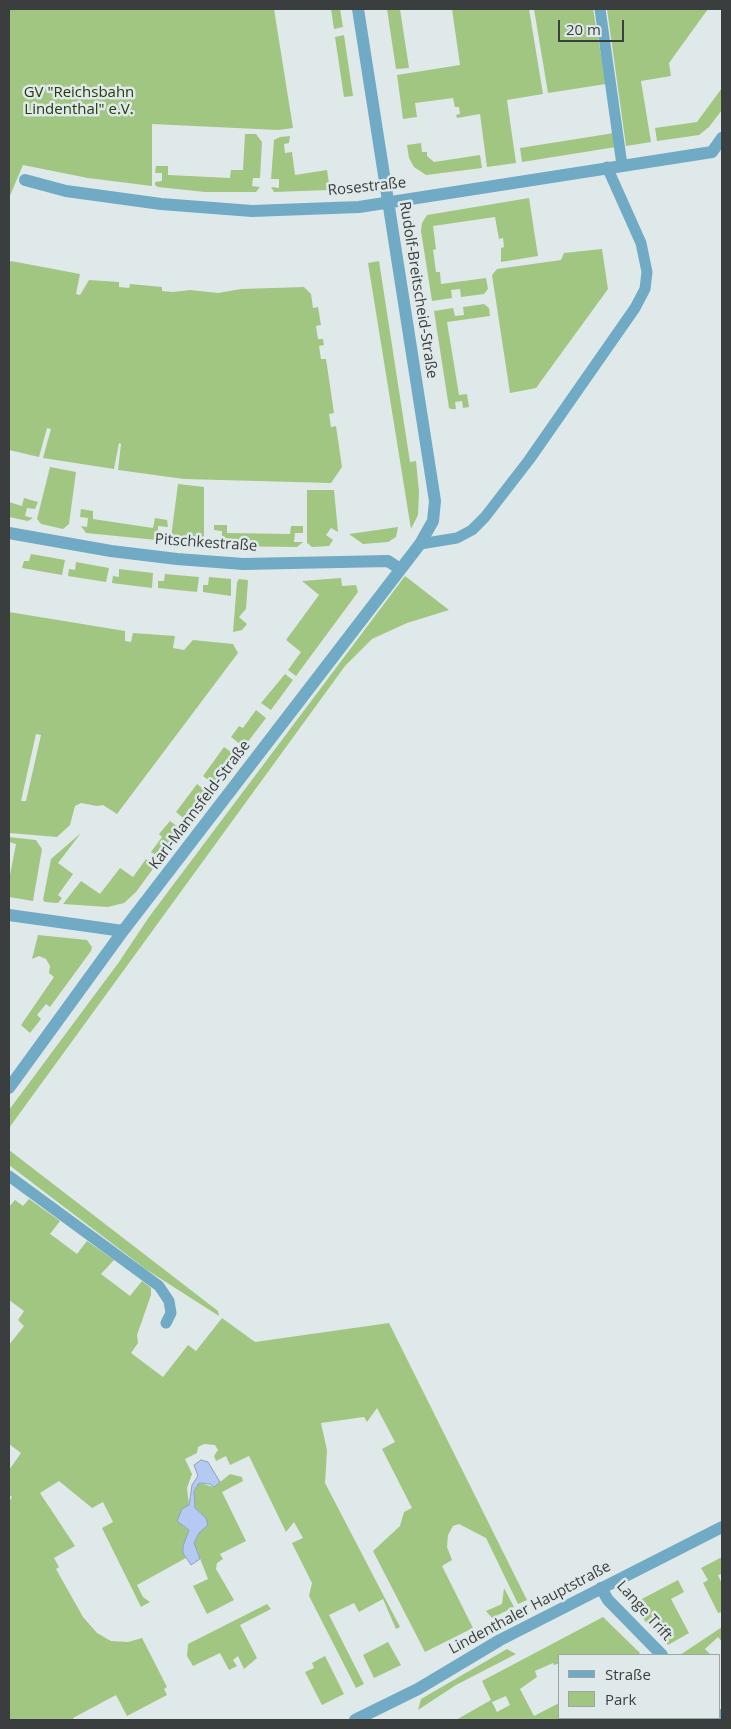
<!DOCTYPE html>
<html>
<head>
<meta charset="utf-8">
<style>
	body { margin:0 }
	#map { position:relative; width:731px; height:1729px; overflow:hidden; background:#e0e9e9; font-family:"Open Sans",sans-serif }
	canvas { display:block }
	.frame { position:absolute; inset:0; border:10px solid #3a3e3e; pointer-events:none }
	.legend { position:absolute; left:558px; top:1654px; width:162px; height:65px; box-sizing:border-box; background:#e0e9e9; border:1px solid #9ea5a5; margin:0; padding:6px 9px; list-style:none; font-size:15px; color:#3a3e3e }
	.legend li { display:flex; align-items:center; gap:10px; height:25px }
	.legend b { width:25px; border:1px solid #9ea5a5 }
	.scale { position:absolute; left:558px; top:20px; width:66px; height:22px; box-sizing:border-box; border:2px solid #3a3e3e; border-top:0; padding-left:6px; font-size:15px; line-height:18px; white-space:nowrap; color:#3a3e3e; -webkit-text-stroke:4px #e0e9e9; paint-order:stroke }
</style>
</head>
<body>
<div id="map">
<canvas width="731" height="1729"></canvas>
<div class="frame"></div>
<ul class="legend">
<li><b style="height:6px;background:#70aac5"></b>Straße</li>
<li><b style="height:14px;background:#a1c681"></b>Park</li>
</ul>
<div class="scale">20 m</div>
</div>
<script>
const context = document.querySelector('canvas').getContext('2d');
context.lineJoin = 'round';
function fill(path, color) {
  context.fillStyle = color;
  context.fill(path, 'evenodd');
}
function shape(rows) {
  const path = new Path2D();
  for (const r of rows) {
    path.moveTo(r[0], r[1]);
    for (let i = 2; i < r.length; i += 2) path.lineTo(r[i], r[i + 1]);
  }
  return path;
}
function trace(path, color, width, dash) {
  context.strokeStyle = color;
  context.lineWidth = width;
  context.lineCap = dash ? 'butt' : 'round';
  context.setLineDash(dash || []);
  context.stroke(path);
}
function label(font, color, halo, rows, align = 'center') {
  context.font = font + ' "Open Sans",sans-serif';
  context.lineWidth = 5;
  context.setLineDash([]);
  context.textBaseline = 'middle';
  context.strokeStyle = halo;
  context.fillStyle = color;
  for (const [text, x, y, turn = 0] of rows) {
    context.save();
    context.translate(x, y);
    context.rotate((+turn || 0) * Math.PI / 180);
    context.textAlign = isNaN(turn) ? turn : align;
    if (halo) context.strokeText(text, 0, 0);
    context.fillText(text, 0, 0);
    context.restore();
  }
}
fill(shape([
	[9,9,274,9,293,128,278,130,152,124,152,186,88,178,23,165,9,198],
	[331,9,340,9,343,27,334,29],
	[387,9,400,9,409,68,396,69],
	[452,9,529,9,543,94,507,100,516,163,487,167,480,114,457,118,456,115,460,114,459,107,455,107,453,98,415,103,417,117,403,119,397,75,460,65],
	[534,9,593,9,606,84,548,93],
	[607,9,708,9,669,63,671,76,641,81,651,142,626,146],
	[344,35,353,96,344,97,335,37],
	[722,88,722,110,709,127,699,135,657,141,655,128,697,122],
	[614,133,616,147,522,162,520,148],
	[245,134,256,134,262,142,260,178,253,178,252,186,260,187,256,192,205,192,158,187,155,185,155,182,162,181,162,173,155,173,156,166,168,166,168,175,230,178,231,170,243,170],
	[290,136,289,143,284,144,285,153,292,152,295,175,327,170,330,190,274,192,271,187,279,188,279,179,271,179,274,140,280,137],
	[421,143,422,152,427,152,427,156,434,162,480,155,482,168,426,175,414,167,409,158,407,145],
	[529,198,538,256,501,262,501,248,504,247,503,238,499,239,495,217,433,226,436,249,433,250,436,272,440,272,441,284,486,278,488,289,484,294,461,297,460,289,451,290,452,298,432,301,421,231,422,223,427,215],
	[602,249,608,289,536,388,510,393,492,275,497,269,561,260,564,253],
	[11,261,80,274,76,294,80,295,89,280,119,282,119,287,129,288,130,284,162,287,162,291,173,292,190,290,218,293,241,289,304,287,311,294,313,308,318,307,321,325,316,326,318,339,323,339,324,345,319,346,321,359,326,359,334,413,329,414,331,427,336,426,342,467,331,483,184,479,118,470,121,444,119,443,114,469,43,458,51,429,47,428,39,457,9,450,9,263],
	[379,261,410,462,416,461,419,492,418,515,411,529,368,263],
	[484,304,489,308,490,316,447,322,459,395,467,394,469,407,463,408,462,401,455,402,456,409,451,409,449,408,434,311,453,308,455,316,464,315,463,307],
	[50,467,76,472,69,524,63,529,41,524,37,519],
	[178,484,204,487,204,545,176,543,171,537],
	[307,490,334,490,338,532,331,528,326,535,333,540,329,546,312,547,307,543],
	[24,498,38,502,35,509,27,508,25,516,33,518,28,521,9,517,9,502,22,506],
	[81,509,93,511,93,519,153,528,155,518,167,520,168,527,158,526,157,540,86,533,81,526,87,527,88,518,80,517],
	[214,525,227,525,227,533,290,534,291,526,303,526,303,533,295,533,294,542,303,542,297,547,218,546,214,543,214,539,222,539,222,531,214,530],
	[398,527,396,537,388,542,363,544,349,534],
	[31,554,65,560,62,575,22,568,24,561,29,561],
	[76,562,109,568,106,582,68,576,69,569,75,570],
	[119,569,153,573,152,588,112,583,113,576,119,577],
	[165,574,199,577,197,592,158,588,158,581,164,581],
	[405,576,449,610,407,623,372,639,345,666,9,1128,9,1110,119,962,149,917],
	[209,577,231,579,231,596,203,592,203,585,208,585],
	[341,578,342,586,356,585,358,592,296,676,288,670,301,652,286,640,319,595,302,581],
	[239,579,248,580,246,609,239,617,247,624,242,630,233,632,237,582],
	[9,612,125,631,125,641,131,642,133,633,175,636,173,648,184,650,193,640,233,644,238,653,117,814,103,805,97,806,81,803,75,806,70,825,57,837,9,833],
	[36,734,41,735,26,801,21,801],
	[285,674,293,680,271,710,261,703],
	[256,710,266,718,244,747,231,737,239,726,243,728],
	[224,747,237,756,215,785,203,776],
	[197,784,209,793,188,822,176,812],
	[170,821,182,830,161,858,151,852,162,837,159,834],
	[81,833,58,863,73,874,58,895,62,898,58,903,45,902,43,900,51,859],
	[9,837,36,840,42,849,33,901,9,897,9,880,16,844,9,842],
	[146,859,155,866,136,892,124,903,108,907,63,904,81,881,100,894,120,868,133,877],
	[38,935,87,940,92,947,91,951,50,1007,46,1004,37,1015,41,1019,30,1033,21,1025,54,977,49,973,50,966,46,959,39,956,32,959],
	[9,1150,218,1311,219,1316,147,1270,9,1165],
	[29,1199,60,1221,50,1234,57,1239,77,1254,87,1241,114,1260,101,1274,130,1296,142,1281,151,1288,151,1295,137,1335,138,1343,131,1353,163,1377,188,1345,196,1351,222,1318,255,1342,389,1323,527,1600,518,1604,486,1538,459,1524,453,1526,448,1535,447,1547,452,1560,442,1566,473,1628,425,1652,373,1551,400,1526,404,1512,412,1508,382,1449,395,1442,377,1408,367,1422,364,1417,321,1423,327,1450,325,1483,400,1627,396,1629,383,1599,359,1612,354,1603,329,1615,364,1684,356,1688,309,1596,312,1583,292,1543,303,1538,294,1522,286,1532,249,1456,230,1465,226,1456,216,1461,214,1456,218,1450,215,1445,204,1444,198,1447,197,1453,185,1459,192,1474,187,1488,189,1505,183,1526,189,1530,183,1553,186,1558,137,1585,143,1597,150,1602,141,1607,102,1528,113,1522,103,1502,92,1508,59,1481,40,1493,75,1546,54,1558,59,1567,56,1569,83,1617,97,1633,111,1641,128,1642,142,1638,167,1687,164,1689,167,1695,127,1716,116,1695,73,1718,74,1720,9,1720,9,1502,12,1497,9,1495,9,1470,21,1453,9,1444,9,1345,24,1326,18,1320,24,1311,9,1300,9,1207,15,1200,23,1206],
	[230,1474,242,1477,243,1481,222,1492,246,1541,220,1554,223,1559,217,1563,216,1569,234,1600,207,1614,193,1586,208,1579,194,1543,199,1533,201,1513,195,1508,194,1491,199,1483,214,1487],
	[722,1557,722,1574,718,1575,722,1584,722,1612,718,1613,703,1583,708,1580,701,1568],
	[678,1580,684,1592,671,1599,689,1633,668,1645,645,1621,638,1610,638,1601],
	[504,1588,514,1607,492,1618,486,1611,502,1604],
	[267,1604,271,1609,240,1625,257,1658,244,1669,238,1656,233,1660,237,1666,229,1670,220,1653,193,1666,187,1656,188,1644],
	[603,1617,640,1653,638,1655,560,1655,560,1663,554,1665,553,1663,535,1671,537,1677,520,1689,534,1716,559,1703,560,1718,569,1720,456,1720,491,1700,482,1681],
	[506,1696,510,1705,497,1712,492,1702],
	[722,1627,722,1642,718,1637,705,1649,711,1655,680,1655],
	[388,1642,401,1665,374,1678,363,1655],
	[507,1649,516,1654,456,1685,418,1710,421,1699],
	[325,1656,344,1694,322,1705,305,1672,314,1668,312,1663],
	[605,1718,680,1718,678,1720,603,1720]
]), '#a1c681');
const water = shape([
	[201,1460,208,1462,220,1482,214,1487,210,1484,199,1483,194,1491,195,1508,206,1518,208,1525,199,1533,194,1543,200,1559,191,1565,183,1553,183,1546,189,1530,177,1521,182,1509,189,1505,192,1485,198,1476,194,1465,201,1460]
]);
fill(water, '#b5caf2');
trace(water, '#90a0bc', 1);
trace(shape([
	[600,9,622,165],
	[420,544,457,538,472,530,485,517,529,460,635,308,645,289,647,272,641,243,607,167],
	[9,1176,159,1286,169,1301,171,1313,166,1323]
]), '#70aac5', 11);
trace(shape([
	[25,180,66,191,161,204,252,211,359,207,712,152,722,138],
	[9,533,111,551,177,559,243,564,388,561,400,569],
	[9,915,123,931],
	[9,1088,123,931,420,544,433,521,435,501,358,9],
	[601,1588,608,1600,662,1655],
	[720,1715,722,1717]
]), '#70aac5', 12);
trace(shape([
	[355,1720,418,1689,500,1640,722,1527]
]), '#70aac5', 12);
label('15px', '#253c0a', '#e0e9e9', [
	["GV \"Reichsbahn",79,93],
	["Lindenthal\" e.V.",79,110]
]);
label('15px', '#3a3e3e', '#e0e9e9', [
	["Rosestraße",367,187,-6],
	["Rudolf-Breitscheid-Straße",418,290,81],
	["Pitschkestraße",206,543,4],
	["Karl-Mannsfeld-Straße",200,805,-53],
	["Lindenthaler Hauptstraße",530,1608,-28],
	["Lange Trift",644,1611,48]
]);
</script>
</body>
</html>
